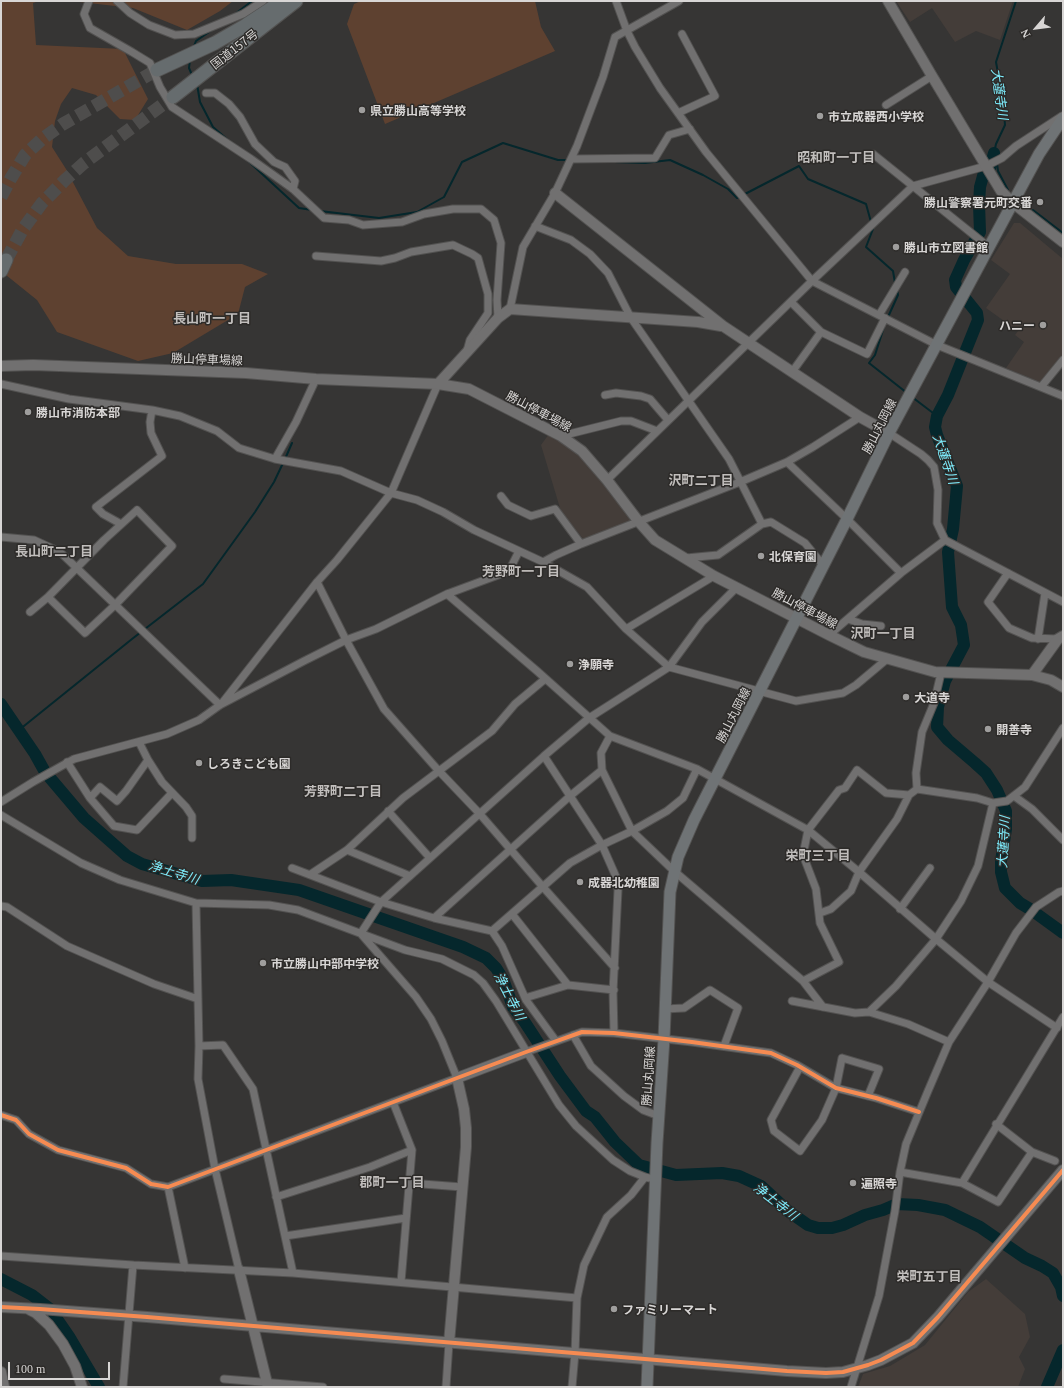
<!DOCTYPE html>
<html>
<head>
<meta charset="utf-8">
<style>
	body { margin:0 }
	#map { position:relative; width:1064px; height:1388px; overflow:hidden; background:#363534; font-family:Georgia,serif }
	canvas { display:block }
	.frame { position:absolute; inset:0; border:2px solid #d8d6d5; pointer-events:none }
	.north { position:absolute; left:1016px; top:8px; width:40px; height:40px; -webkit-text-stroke:3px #2d2b29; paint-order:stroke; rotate:242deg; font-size:11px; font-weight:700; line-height:16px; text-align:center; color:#d8d6d5 }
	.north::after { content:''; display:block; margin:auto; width:14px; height:18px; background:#d8d6d5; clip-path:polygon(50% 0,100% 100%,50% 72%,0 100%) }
	.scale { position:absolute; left:8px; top:1362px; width:102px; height:18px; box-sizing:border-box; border:2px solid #d8d6d5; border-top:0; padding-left:5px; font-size:12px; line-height:14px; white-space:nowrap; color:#d8d6d5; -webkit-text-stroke:3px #2d2b29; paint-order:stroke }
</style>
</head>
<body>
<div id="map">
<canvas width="1064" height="1388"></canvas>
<div class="frame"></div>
<div class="north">N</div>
<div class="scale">100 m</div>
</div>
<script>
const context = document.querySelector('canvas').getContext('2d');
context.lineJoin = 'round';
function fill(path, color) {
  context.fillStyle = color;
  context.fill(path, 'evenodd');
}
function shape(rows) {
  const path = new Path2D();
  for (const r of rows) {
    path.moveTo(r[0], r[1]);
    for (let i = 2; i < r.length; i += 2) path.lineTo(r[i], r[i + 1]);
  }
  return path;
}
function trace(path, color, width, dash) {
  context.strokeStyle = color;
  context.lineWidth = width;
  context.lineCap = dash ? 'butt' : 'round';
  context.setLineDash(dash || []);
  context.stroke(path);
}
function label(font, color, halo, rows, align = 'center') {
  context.font = font + ' Georgia,"Noto Sans JP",serif';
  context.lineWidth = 3;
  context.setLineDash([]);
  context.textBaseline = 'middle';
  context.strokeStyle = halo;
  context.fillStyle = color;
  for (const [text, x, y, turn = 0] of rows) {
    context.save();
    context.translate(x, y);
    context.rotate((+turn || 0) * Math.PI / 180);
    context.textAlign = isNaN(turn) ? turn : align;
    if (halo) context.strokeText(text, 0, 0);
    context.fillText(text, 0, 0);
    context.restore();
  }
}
fill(shape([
	[896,1,1013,1,1000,40,976,31,955,42,932,8,910,22],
	[1014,223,1020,223,1063,259,1063,355,1040,382,1006,368,1024,342,1015,335,1018,331,986,308,1010,274,991,260],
	[549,434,566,444,582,458,633,522,585,541,563,514,560,508,541,445],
	[986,1279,1025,1314,1030,1337,1019,1357,1025,1369,1018,1387,858,1387,863,1374,890,1366,925,1345,968,1292]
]), '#443d39');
fill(shape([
	[1,1,39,1,33,3,36,45,123,49,148,99,135,120,120,119,96,95,72,88,61,104,55,121,52,147,66,169,97,228,128,256,176,264,242,264,268,274,245,287,238,314,173,353,138,361,57,332,37,300,1,271],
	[71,1,233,1,220,11,187,30,133,8],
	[361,1,535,1,541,27,555,51,385,124,347,24,354,4]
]), '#5e4130');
trace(shape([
	[235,14,252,1],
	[194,46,196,41,212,30],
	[190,60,189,68,192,75],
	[197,84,200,102,213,127,228,140],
	[996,159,994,153,996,144,1005,125,1003,101,996,62,1016,1],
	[247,160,299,208,312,210],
	[614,162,645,163,670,160,703,175,728,189,737,198,740,197],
	[997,164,998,171,1008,190],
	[743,195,799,166,808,179,866,204,871,222],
	[1033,210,1063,233],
	[320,211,379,218,417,212,444,197,462,162,503,143,558,160,569,160],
	[872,226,873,229,866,247,893,271,895,283],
	[888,317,898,295,897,290],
	[884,327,875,355,869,363,907,393],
	[912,397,937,416],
	[285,459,292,443],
	[19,730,132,639,203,584,255,512,274,482,283,463]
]), '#05272c', 2);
trace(shape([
	[994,153,990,168,983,176,980,187,979,204,980,232,964,260,955,280,956,287,977,313,978,320,948,395,937,416,935,427,937,435,957,486,953,529,948,552,952,607,961,625,964,645,945,681,938,707,937,727,948,740,975,763,986,773,997,790,1006,811,1006,829,1001,861,1001,872,1005,888,1020,903,1030,909,1063,933],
	[1,704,35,754,45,772,84,818,127,856,142,864,202,881,231,880,299,890,463,947,486,958,496,968,503,979,513,1007,524,1021,560,1076,586,1111,595,1117,615,1142,639,1165,676,1175,722,1173,739,1176,761,1186,788,1211,808,1225,818,1228,832,1228,843,1225,865,1215,883,1210,897,1204,918,1205,945,1210,980,1227,1025,1258,1042,1266,1053,1273,1061,1287,1063,1296],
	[1,1279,32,1295,50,1309,70,1338,99,1387],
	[1047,1387,1063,1350]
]), '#05272c', 12);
trace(shape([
	[1,197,11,178,25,155,42,139,63,124,157,70],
	[6,260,23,229,42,203,65,180,84,163,173,97]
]), '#4e4d4c', 13, [13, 6]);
const street = shape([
	[89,1,84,14,90,28,132,52,150,63,160,87,172,107,251,159,293,189,324,218,349,220,363,225,402,222,424,214,453,209,481,209,494,220,501,243,497,300,498,318],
	[117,1,130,13,149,25,175,35,194,34,243,14,263,1],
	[616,1,627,31,635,47,660,88,706,152,812,281,937,345,1063,396],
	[206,93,215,93,229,104,240,117,255,144,274,162,285,167,295,181,293,189],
	[886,105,932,76],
	[678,113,715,96,682,34],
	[873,154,990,248],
	[571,159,655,158,669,135,690,129],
	[535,226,571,240,590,254,608,273,631,318,729,459,762,524,718,555,686,558],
	[316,256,381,261,395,258,411,252,453,245,472,254,478,258,488,294,488,313,470,340,467,351],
	[791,302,821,332,867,354,885,318],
	[510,309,523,247,555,193,577,146,603,77,615,37,679,1],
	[879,315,905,272],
	[792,372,821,332],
	[1,384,69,399,152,410,180,416,217,431,239,448,275,459,341,471,391,493,417,500,443,512,474,530,543,562,587,587,626,629,669,667,796,701,843,693,856,685,887,659],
	[1041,387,1063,360],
	[605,395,616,393,641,396,650,399,668,420],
	[889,433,921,454,928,460,934,467,938,490,937,523,945,540,1063,602],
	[561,436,621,421,631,421,657,431],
	[275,459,296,422,316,379],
	[787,462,847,519,901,573],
	[607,480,812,281,913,186,986,166,1002,158,1016,146,1062,116],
	[501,496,508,505,531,516,555,509,581,544],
	[137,510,172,546,115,605,85,633,48,597,104,540,137,510],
	[121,524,103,514,96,507,162,456,151,433,150,422,152,410],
	[762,524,771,522,805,543,823,565],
	[1,537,34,540,60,552,220,705],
	[543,562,556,555,581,544,740,482,787,462,813,447,860,417],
	[1008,573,988,602,1009,628,1032,638,1058,639],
	[317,582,346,640,384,709,438,770,479,813,543,887,615,968],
	[447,594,537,671,610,736,697,769,808,830,859,872,936,939,988,982,1057,1028],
	[30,612,48,597],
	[848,619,862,624,881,626],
	[626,629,714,576],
	[829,635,901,573,945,540],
	[1038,639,1045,593],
	[223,702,317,582,337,560,391,493,438,384],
	[139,742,148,760,162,782,186,807,192,816,192,838],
	[544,756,602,845,617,879,618,890,613,992,614,1033],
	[67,762,90,798,114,826,137,830,172,793],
	[602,770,632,831,674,871,803,981,823,1007],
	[917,789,916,773,922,732,934,703,941,673],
	[1014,796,1032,809,1063,840],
	[90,798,100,787,117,801,126,791,148,760],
	[1,802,33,782,74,759,167,734,199,720,220,705,304,661,346,640,376,629,447,594,509,571,519,551],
	[388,811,430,858],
	[1,815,81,863,120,880,196,903,269,905,298,910,405,950,442,959,474,975,483,983,496,1001,559,1105,576,1126,613,1160,630,1171,645,1177],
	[347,850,410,876],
	[292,868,381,902,434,918,492,931,502,946,526,1000,556,1041],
	[311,874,347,850,403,798,492,731,515,704,545,679],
	[196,903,199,1046,198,1079,215,1169,239,1270],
	[1,906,7,907,67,946,154,984,198,999],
	[900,909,930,868],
	[820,913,831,909,851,891,859,872,897,819,909,795,917,789,977,798,993,803,1007,801,1025,787,1063,728],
	[512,914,568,985,614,990],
	[434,918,570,796,602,770,601,753,610,736],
	[492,931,570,863,602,845,632,831,667,811,683,798,697,769],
	[361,933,381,902,544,756,589,718,669,667,702,622,737,587],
	[803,981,839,962,820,923,816,889,803,855,808,830,839,790,845,788,857,770,886,793,909,795],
	[525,998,568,985],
	[792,1001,855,1013,869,1012,908,1024,949,1042],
	[665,1009,684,1008,710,990,738,1008,724,1046],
	[869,1012,896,986,936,939,961,901,978,866,993,803],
	[573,1035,591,1066,624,1096,643,1110,659,1116],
	[199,1046,223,1045,253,1089,293,1273],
	[526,1052,582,1032,614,1033,692,1042,771,1053,797,1065,836,1088,876,1098,919,1112],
	[800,1067,771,1120,774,1131,800,1151,822,1120,836,1088,842,1058,879,1069,868,1096],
	[393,1102,412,1150,401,1282],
	[1,1115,16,1120,29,1134,58,1150,126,1168,151,1184,168,1187,457,1078,442,1041,431,1019,416,997,362,935],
	[996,1124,1032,1152,1055,1161],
	[900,1172,962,1183,1063,1017],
	[409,1183,462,1187],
	[962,1183,998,1202,1032,1152],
	[168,1187,185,1268],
	[276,1197,370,1167,412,1150],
	[285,1236,406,1218],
	[1,1256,133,1265,293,1273,577,1298],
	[224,1379,323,1387],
	[123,1387,133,1265],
	[446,1387,449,1343],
	[572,1387,575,1353,577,1298,584,1265,607,1217,631,1195,645,1177,649,1178],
	[851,1387,879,1296,895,1211,900,1172,906,1144,928,1091,949,1042,988,982,1016,933,1036,907,1059,892,1063,891]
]);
const secondary = shape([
	[888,1,932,76,1001,191,1013,203,1063,242],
	[555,193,723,326,860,417,889,433],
	[1,366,33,365,246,373,316,379,438,384,469,389,561,436,582,451,607,480,639,522,655,540,714,576,829,635,864,652,935,672,1032,675,1051,680,1063,687],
	[438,384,498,318,510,309,698,322,721,326],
	[1032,675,1058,639,1063,636],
	[239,1270,268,1387],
	[1,1307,40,1309,147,1317,787,1371,826,1373,843,1372,868,1365,881,1360,913,1343,938,1317,1063,1170],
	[28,1309,36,1313,49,1325,63,1344,75,1366,82,1387],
	[449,1343,466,1147,466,1128,464,1109,457,1078,526,1052],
	[1,1372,4,1387]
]);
const primary = shape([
	[647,1387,657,1143,664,1039,670,892,678,857,694,820,847,519,889,433,1039,154,1063,118]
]);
const highway = shape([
	[157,70,215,43,246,25,282,1],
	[173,97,296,1],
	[1,271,6,260]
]);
trace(street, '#535251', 9);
trace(secondary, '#535251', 12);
trace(primary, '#535251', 13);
trace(highway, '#535251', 15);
trace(street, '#717070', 7);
trace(secondary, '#717070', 10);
trace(primary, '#6f7375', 11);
trace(highway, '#666c6e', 13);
trace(shape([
	[1,1115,16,1120,29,1134,58,1150,126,1168,151,1184,168,1187,526,1052,582,1032,614,1033,692,1042,771,1053,797,1065,836,1088,876,1098,919,1112],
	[1,1307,40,1309,147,1317,787,1371,826,1373,843,1372,868,1365,881,1360,913,1343,938,1317,1063,1170]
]), '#f68b52', 4);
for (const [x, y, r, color] of [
	[362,110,4,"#9f9e9d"],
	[820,116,4,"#9f9e9d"],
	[1040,202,4,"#9f9e9d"],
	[896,247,4,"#9f9e9d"],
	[1043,325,4,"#9f9e9d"],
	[28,412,4,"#9f9e9d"],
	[761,556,4,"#9f9e9d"],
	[570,664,4,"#9f9e9d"],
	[906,697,4,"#9f9e9d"],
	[988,729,4,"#9f9e9d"],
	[199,763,4,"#9f9e9d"],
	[580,882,4,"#9f9e9d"],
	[263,963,4,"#9f9e9d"],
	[853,1183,4,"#9f9e9d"],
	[614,1309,4,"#9f9e9d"]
]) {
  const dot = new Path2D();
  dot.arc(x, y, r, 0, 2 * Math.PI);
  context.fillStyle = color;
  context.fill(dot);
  trace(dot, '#2d2b29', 1.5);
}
label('12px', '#d8d6d5', '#2d2b29', [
	["国道157号",234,49,-38],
	["勝山停車場線",207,359,2],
	["勝山停車場線",539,411,28],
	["勝山丸岡線",879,426,-63],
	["勝山停車場線",805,608,28],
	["勝山丸岡線",733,715,-63],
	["勝山丸岡線",648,1076,-86]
]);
label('bold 12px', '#d8d6d5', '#2d2b29', [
	["県立勝山高等学校",370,110],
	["市立成器西小学校",828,116],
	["勝山警察署元町交番",1032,202,"right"],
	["勝山市立図書館",904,247],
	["ハニー",1035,325,"right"],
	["勝山市消防本部",36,412],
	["北保育園",769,556],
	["浄願寺",578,664],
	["大道寺",914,697],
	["開善寺",996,729],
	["しろきこども園",207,763],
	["成器北幼稚園",588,882],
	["市立勝山中部中学校",271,963],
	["遍照寺",861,1183],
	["ファミリーマート",622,1309]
], 'left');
label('italic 13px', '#7decfc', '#2d2b29', [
	["大蓮寺川",1000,94,82],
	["大蓮寺川",946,459,71],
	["大蓮寺川",1003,842,-87],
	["浄土寺川",174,872,17],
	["浄土寺川",510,996,63],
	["浄土寺川",776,1201,38]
]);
label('bold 13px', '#c1bebc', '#2d2b29', [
	["昭和町一丁目",836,157],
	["長山町一丁目",212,318],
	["沢町二丁目",701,480],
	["長山町二丁目",54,551],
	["芳野町一丁目",521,571],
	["沢町一丁目",883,633],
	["芳野町二丁目",343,791],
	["栄町三丁目",818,855],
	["郡町一丁目",392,1182],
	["栄町五丁目",929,1276]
]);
</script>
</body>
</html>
